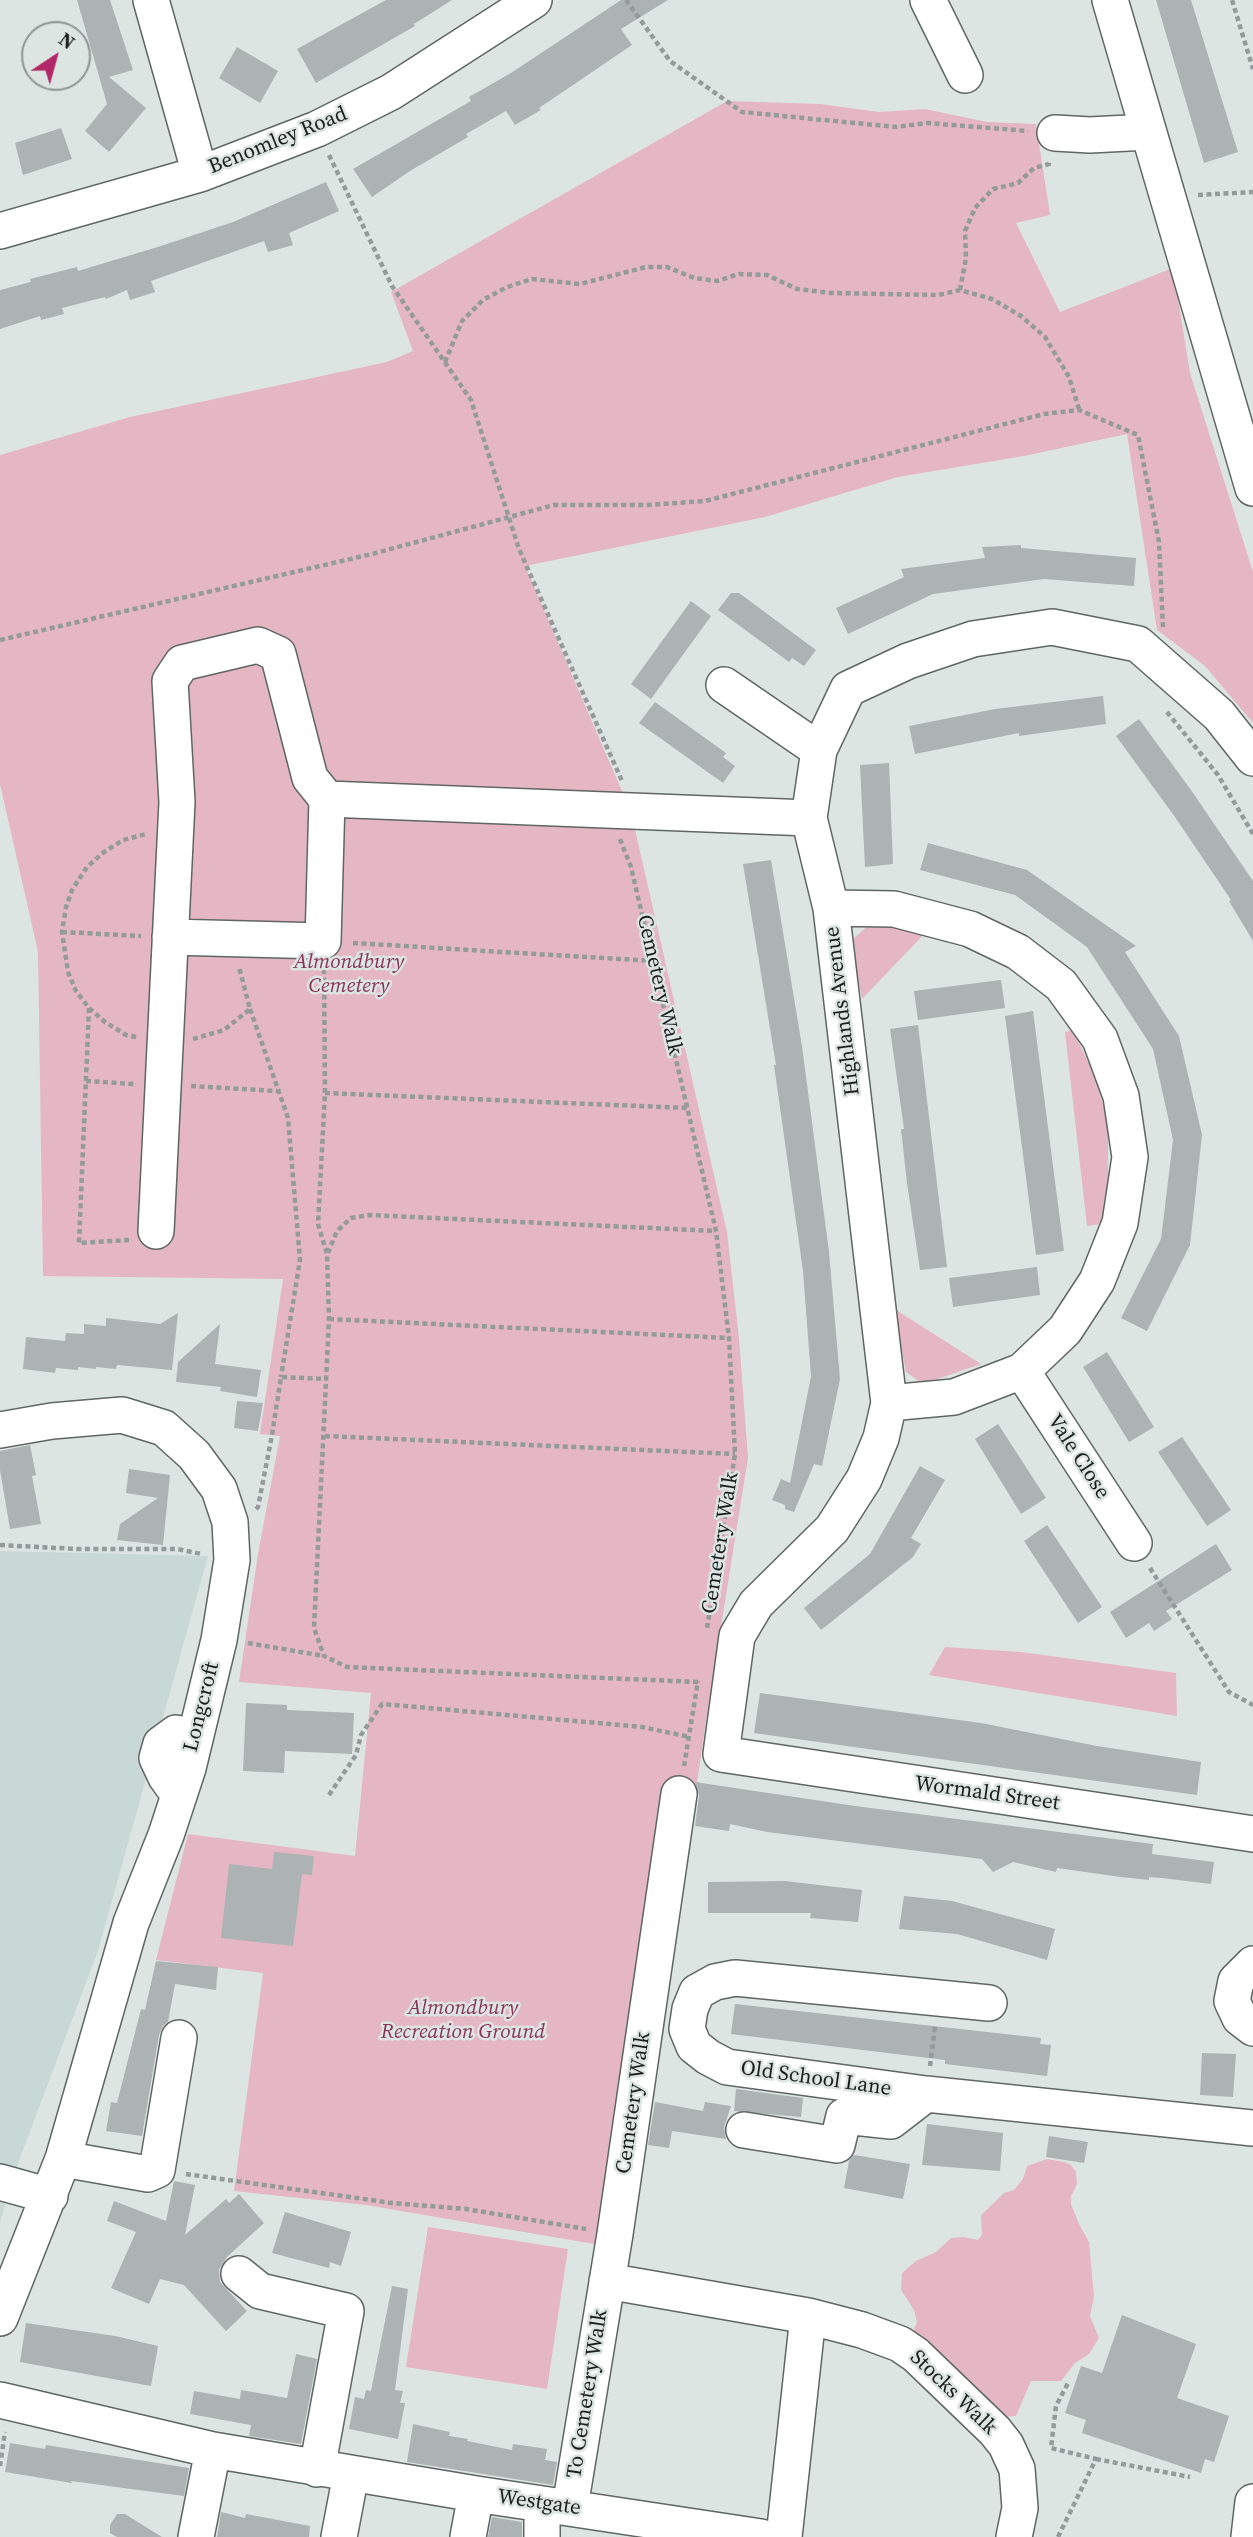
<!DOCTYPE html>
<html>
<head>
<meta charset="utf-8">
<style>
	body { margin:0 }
	#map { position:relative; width:1253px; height:2537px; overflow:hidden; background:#dde5e3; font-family:"Source Serif 4",serif }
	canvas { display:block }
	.north { position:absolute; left:21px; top:21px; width:70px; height:70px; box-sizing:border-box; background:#dde5e3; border:2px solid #8f9594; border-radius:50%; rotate:36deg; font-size:19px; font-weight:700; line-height:28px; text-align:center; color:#1b1e1d }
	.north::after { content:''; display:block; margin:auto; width:24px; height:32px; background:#b22867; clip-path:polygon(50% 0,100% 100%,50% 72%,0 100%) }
</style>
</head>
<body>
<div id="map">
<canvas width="1253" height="2537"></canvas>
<div class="north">N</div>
</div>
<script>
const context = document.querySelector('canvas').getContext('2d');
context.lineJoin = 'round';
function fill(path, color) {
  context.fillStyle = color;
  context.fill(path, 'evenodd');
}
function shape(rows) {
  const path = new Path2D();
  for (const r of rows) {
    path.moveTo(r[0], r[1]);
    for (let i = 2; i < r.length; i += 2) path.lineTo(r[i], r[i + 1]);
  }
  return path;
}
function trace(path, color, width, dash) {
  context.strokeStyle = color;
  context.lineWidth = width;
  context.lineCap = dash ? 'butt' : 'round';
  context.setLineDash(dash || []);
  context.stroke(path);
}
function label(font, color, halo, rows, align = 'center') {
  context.font = font + ' "Source Serif 4",serif';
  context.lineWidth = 5;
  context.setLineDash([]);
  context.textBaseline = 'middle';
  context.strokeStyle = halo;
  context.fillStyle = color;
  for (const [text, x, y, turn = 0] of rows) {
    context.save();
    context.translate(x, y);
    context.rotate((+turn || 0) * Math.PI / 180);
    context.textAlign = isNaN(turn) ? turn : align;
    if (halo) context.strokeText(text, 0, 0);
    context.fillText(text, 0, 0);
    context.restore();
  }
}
fill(shape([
	[0,1551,208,1556,98,1951,20,2158,0,2222]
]), '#c8d9d5');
fill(shape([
	[727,101,820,104,879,112,925,109,987,122,1036,124,1050,215,1016,223,1060,312,1173,268,1190,373,1253,572,1253,723,1205,666,1157,630,1127,434,1024,456,898,477,765,517,525,566,631,812,727,1232,739,1338,748,1458,707,1714,629,2250,366,2205,234,2191,263,1973,156,1960,188,1834,355,1856,371,1693,239,1682,258,1554,280,1436,260,1434,283,1279,43,1276,38,952,0,784,0,455,130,417,387,362,413,351,391,292],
	[873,921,931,927,862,999,851,941],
	[1073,1030,1094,1074,1108,1121,1108,1178,1101,1224,1087,1226,1065,1032],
	[893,1308,981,1364,923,1384,906,1372],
	[945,1647,1021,1652,1176,1673,1177,1716,929,1675],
	[1047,2159,1065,2162,1071,2165,1076,2172,1077,2184,1071,2196,1071,2204,1079,2224,1089,2242,1094,2297,1090,2316,1099,2338,1089,2354,1075,2363,1061,2381,1031,2381,1016,2416,986,2418,910,2339,917,2322,914,2310,901,2290,902,2273,916,2261,936,2252,951,2238,963,2237,978,2240,982,2235,981,2215,1004,2193,1014,2190,1023,2179,1027,2166],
	[428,2227,568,2249,547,2389,406,2367]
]), '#e5b7c5');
fill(shape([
	[77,0,110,0,133,70,109,77,146,108,109,152,85,131,107,104],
	[386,0,452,0,414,24,415,26,316,83,297,49],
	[621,0,668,0,621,29,632,45,539,108,541,110,515,125,506,111,466,134,468,137,410,171,372,197,353,169,471,101,469,97,511,73],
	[1156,0,1191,0,1238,152,1204,163],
	[237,47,278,71,260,103,219,78],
	[61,128,72,159,23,175,15,143],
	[326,182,339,211,289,233,293,245,268,252,264,241,151,281,155,292,130,300,127,290,106,299,105,297,62,308,64,314,41,320,40,316,0,329,0,290,31,282,30,279,77,267,78,271,161,246,233,222],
	[1021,545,1021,548,1136,558,1134,586,1044,579,933,594,848,634,836,608,904,577,901,569,985,558,982,547],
	[731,593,739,593,816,650,804,666,792,658,789,662,718,610],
	[691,601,711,616,651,699,631,684],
	[1103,696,1106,724,1019,736,1019,733,915,754,909,726,995,709],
	[655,702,726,753,723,757,735,766,723,783,639,723],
	[1139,719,1191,790,1253,881,1253,941,1229,901,1231,900,1175,817,1116,736],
	[889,763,893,864,865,867,860,765],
	[928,843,1027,870,1136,946,1125,952,1179,1036,1202,1135,1190,1245,1147,1331,1121,1318,1161,1239,1173,1140,1153,1049,1087,947,1015,895,920,870],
	[771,860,802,1046,829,1252,840,1379,822,1466,814,1464,794,1512,785,1509,785,1505,772,1500,781,1479,790,1483,811,1376,803,1271,774,1065,776,1065,743,864],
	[1001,980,1005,1008,918,1020,914,991],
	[1033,1011,1064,1251,1036,1255,1005,1016],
	[918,1025,947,1267,920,1270,907,1183,901,1129,904,1129,890,1029],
	[1037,1267,1040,1295,953,1307,949,1278],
	[178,1313,172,1370,117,1365,116,1369,96,1367,96,1369,78,1367,78,1370,56,1368,55,1373,23,1369,26,1337,65,1341,66,1333,84,1334,84,1324,106,1326,106,1318,160,1324],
	[220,1324,215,1364,261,1370,257,1397,220,1391,221,1387,176,1382,178,1362],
	[1107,1352,1154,1427,1129,1442,1083,1367],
	[237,1401,263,1403,258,1431,234,1428],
	[998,1424,1046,1498,1021,1514,975,1439],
	[1182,1437,1231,1510,1207,1526,1158,1452],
	[30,1445,36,1475,32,1476,41,1524,10,1529,0,1470,0,1451],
	[920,1466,945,1480,911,1538,921,1544,913,1557,821,1630,804,1608,870,1554],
	[129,1469,170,1475,163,1545,117,1540,120,1524,158,1498,126,1493],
	[1047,1525,1102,1607,1078,1623,1024,1541],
	[1216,1544,1232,1570,1166,1611,1172,1619,1154,1631,1149,1623,1126,1638,1110,1612],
	[760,1693,981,1723,1097,1746,1201,1762,1197,1795,754,1733],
	[246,1703,287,1705,287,1710,354,1713,352,1754,285,1751,284,1773,243,1771],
	[695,1782,855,1806,1153,1844,1152,1854,1214,1862,1211,1884,1162,1878,1149,1877,1149,1880,1121,1877,1057,1868,1056,1872,1013,1862,993,1872,982,1859,767,1832,730,1824,729,1831,695,1826,699,1796],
	[274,1852,314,1856,312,1875,302,1874,293,1946,221,1938,229,1864,272,1869],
	[785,1881,862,1890,858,1922,810,1918,811,1913,708,1913,708,1882],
	[904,1896,952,1901,1055,1929,1047,1960,957,1934,899,1929],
	[156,1961,218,1967,216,1990,175,1984,168,2022,163,2026,159,2035,142,2136,106,2131,111,2102,117,2103,141,2009,145,2010],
	[735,2004,1041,2038,1040,2044,1051,2045,1047,2076,945,2064,945,2060,731,2034],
	[1202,2053,1236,2054,1233,2097,1200,2095],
	[736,2089,803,2098,801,2117,734,2111],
	[655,2102,703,2111,705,2102,731,2106,724,2127,726,2139,672,2131,669,2148,648,2145],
	[927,2124,1003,2133,1000,2171,922,2165],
	[1049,2136,1088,2142,1084,2163,1046,2157],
	[854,2155,910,2164,903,2199,844,2188,849,2161],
	[174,2181,195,2185,185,2235,226,2199,229,2203,239,2194,264,2223,227,2257,219,2270,220,2282,247,2311,226,2331,184,2285,160,2279,149,2304,111,2288,136,2232,107,2221,114,2201,166,2221],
	[285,2212,351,2232,341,2266,330,2262,329,2268,272,2253],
	[392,2286,408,2289,395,2390,403,2391,400,2403,405,2403,398,2439,349,2429,355,2397,364,2399,366,2390,371,2391],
	[1122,2315,1196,2344,1177,2398,1229,2416,1214,2462,1205,2459,1201,2473,1082,2433,1086,2420,1065,2413,1081,2366,1102,2373],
	[26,2323,115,2336,158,2346,151,2386,20,2362],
	[296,2354,317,2359,301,2444,249,2436,251,2425,190,2414,194,2391,240,2399,241,2390,287,2398],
	[413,2424,450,2432,449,2436,468,2439,467,2441,512,2450,513,2444,547,2449,545,2460,557,2462,553,2485,407,2462],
	[10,2443,45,2449,46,2445,189,2468,184,2496,71,2481,72,2483,5,2472],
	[221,2512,245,2518,246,2514,310,2526,309,2537,217,2537],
	[117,2514,125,2514,162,2537,117,2537,110,2533,110,2525],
	[492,2517,522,2522,522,2537,488,2537]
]), '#acb3b2');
const minor = shape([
	[151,0,200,174],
	[928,0,965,75],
	[1110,0,1253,488],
	[1055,133,1090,135,1148,132],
	[0,231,200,174,317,129,391,92,534,0],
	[724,685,819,750],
	[1253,758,1219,715,1138,644,1052,627,973,639,908,661,848,689,819,750,809,818,831,908,889,1403,881,1438,864,1479,832,1529,756,1604,737,1636,721,1754,1253,1834],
	[831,908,894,909,970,929,1018,952,1061,985,1100,1039,1121,1096,1130,1157,1120,1223,1097,1281,1065,1330,1022,1371,954,1397,889,1403],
	[170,937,323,941,327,799,809,818],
	[156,1231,177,802,170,681,182,663,258,645,278,654,310,778,327,799],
	[1022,1371,1134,1543],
	[0,1430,52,1421,122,1415,164,1428,194,1455,219,1489,230,1522,232,1560,219,1640,188,1768,166,1835,131,1923,63,2159,0,2318],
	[179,1795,166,1777,157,1758,161,1744,176,1733,195,1737],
	[1253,1964,1236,1981,1232,2001,1240,2018,1253,2028],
	[989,2003,735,1978,715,1982,697,1992,690,2009,687,2029,694,2046,708,2057,727,2067,926,2094,1253,2128],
	[744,2130,837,2145,844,2116,891,2121,926,2094],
	[63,2159,148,2174,157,2170,179,2038],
	[0,2182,50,2196],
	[239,2274,260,2291,346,2311,317,2469],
	[607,2281,808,2316,784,2537],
	[808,2316,862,2330,900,2344,916,2355,995,2431,1006,2445,1017,2469,1020,2508,1014,2537],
	[0,2400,213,2450,476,2494,761,2537],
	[542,2504,542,2537],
	[570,2507,615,2234,679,1794],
	[196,2537,213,2450],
	[339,2537,351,2474],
	[468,2537,476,2494],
	[1249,2537,1253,2502]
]);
trace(minor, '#5f6664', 38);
trace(shape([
	[626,0,670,61,742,112,896,127,927,123,1028,131],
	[1232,0,1253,69],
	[329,155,392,286,471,400,519,549,622,781],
	[1198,195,1253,192],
	[960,290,966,258,965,231,975,208,993,189,1018,183,1034,168,1049,164,1049,160],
	[445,362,462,321,483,300,507,287,532,279,580,284,646,267,667,267,694,278,717,281,739,274,767,275,797,289,831,293,938,295,960,290,992,299,1021,316,1045,337,1069,377,1079,409],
	[0,640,372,554,554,505,647,505,705,501,1044,414,1079,410,1138,435,1159,542,1163,628],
	[1167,712,1218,775,1253,834],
	[620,839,631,867,716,1231,729,1338,735,1454,707,1628],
	[62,932,141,936],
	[353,943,653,961],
	[324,969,325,1093,318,1224,327,1254,329,1319,314,1628,324,1656,347,1667,698,1682],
	[89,1008,79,1243,129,1240],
	[250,1009,288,1118,300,1260,281,1377],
	[136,1037,126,1035,105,1022,89,1008,76,991,68,972,62,932,66,907,72,890,87,867,104,852,123,840,146,834],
	[193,1039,224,1030,250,1009,239,967],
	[86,1081,134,1084],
	[191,1086,278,1091],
	[325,1093,688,1108],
	[328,1253,337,1231,351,1218,369,1215,716,1231],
	[329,1319,729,1338],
	[325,1436,735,1454],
	[256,1509,258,1507,272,1435,281,1377,327,1379],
	[0,1545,77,1549,177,1549,202,1554],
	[1150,1568,1229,1692,1253,1705],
	[248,1643,324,1656],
	[684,1766,698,1681],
	[329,1795,356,1755,361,1735,382,1704,642,1727,690,1737],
	[930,2066,935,2027],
	[186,2174,392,2203,466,2209,586,2229],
	[1096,2459,1190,2477],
	[0,2466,5,2432],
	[1058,2537,1096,2459,1051,2448,1056,2406,1068,2383]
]), '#959b9a', 4.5, [5, 3.5]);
trace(minor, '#fff', 35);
label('21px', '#1b1e1d', '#dde5e3', [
	["Benomley Road",278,141,-22],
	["Cemetery Walk",659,985,77],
	["Highlands Avenue",843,1011,-97],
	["Vale Close",1078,1457,57],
	["Cemetery Walk",721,1543,-81],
	["Longcroft",202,1707,-76],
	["Wormald Street",987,1794,8],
	["Old School Lane",816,2079,8],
	["Cemetery Walk",634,2103,-82],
	["Stocks Walk",953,2393,44],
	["To Cemetery Walk",588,2394,-81],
	["Westgate",539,2503,8]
]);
label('italic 21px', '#8a3456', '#dde5e3', [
	["Almondbury",349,963],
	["Cemetery",349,987],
	["Almondbury",463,2009],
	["Recreation Ground",463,2033]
]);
</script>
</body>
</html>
